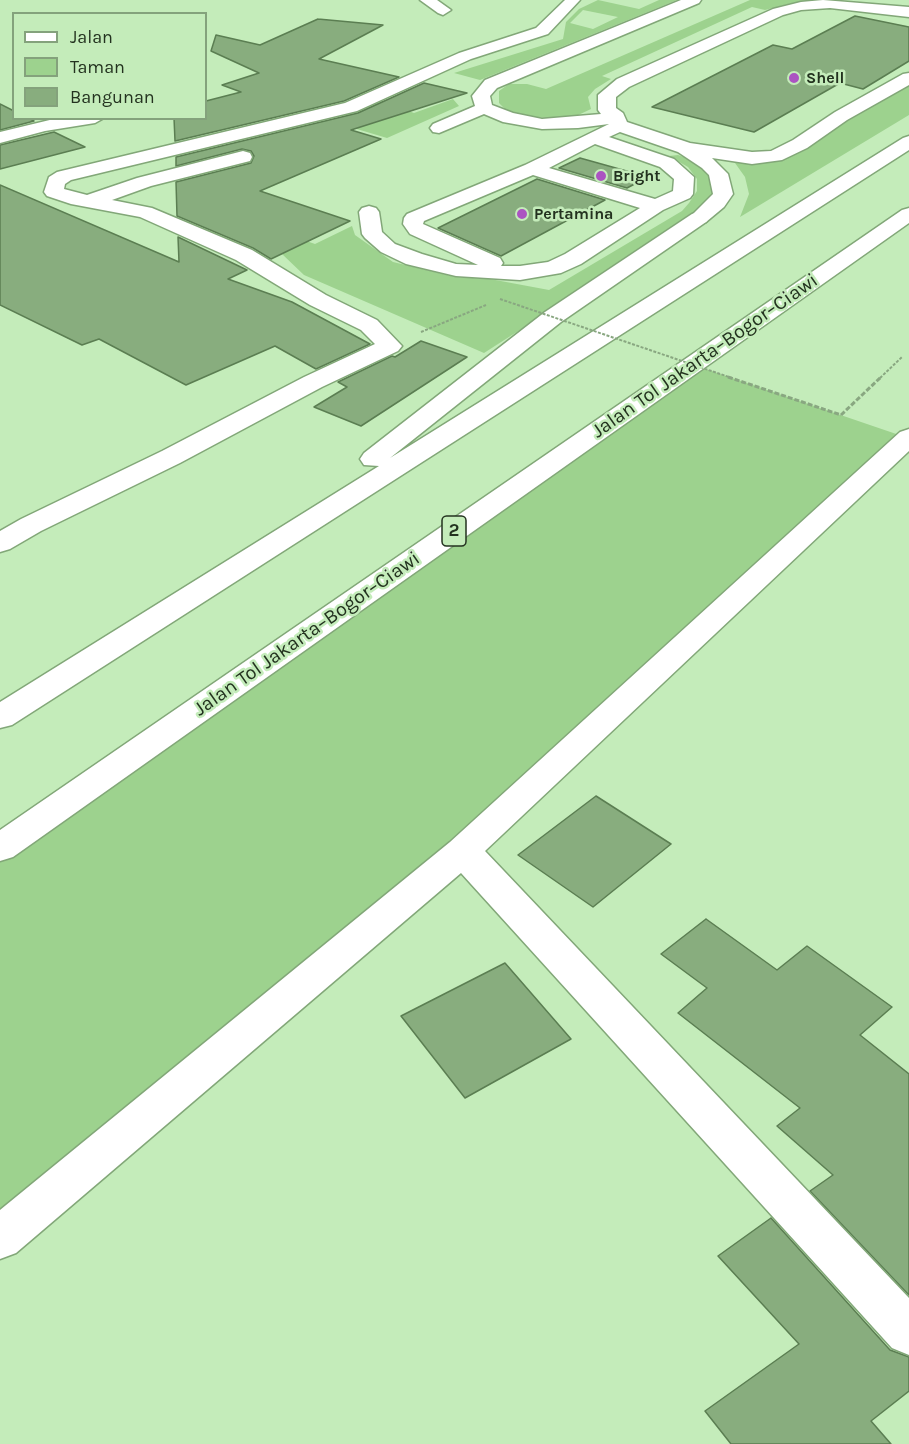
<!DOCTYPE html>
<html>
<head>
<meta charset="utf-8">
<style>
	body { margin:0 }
	#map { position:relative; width:909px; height:1444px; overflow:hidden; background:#c4ecba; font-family:Karla,sans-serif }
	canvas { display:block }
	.legend { position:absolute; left:12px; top:12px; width:195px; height:108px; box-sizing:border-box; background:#c4ecba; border:2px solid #84a27c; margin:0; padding:8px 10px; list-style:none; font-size:18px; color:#23321f }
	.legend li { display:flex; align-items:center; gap:12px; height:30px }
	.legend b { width:30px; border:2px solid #84a27c }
</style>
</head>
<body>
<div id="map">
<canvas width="909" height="1444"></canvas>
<ul class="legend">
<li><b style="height:8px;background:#fff"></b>Jalan</li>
<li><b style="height:16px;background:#9dd28e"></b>Taman</li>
<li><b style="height:16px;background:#88ad7e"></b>Bangunan</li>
</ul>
</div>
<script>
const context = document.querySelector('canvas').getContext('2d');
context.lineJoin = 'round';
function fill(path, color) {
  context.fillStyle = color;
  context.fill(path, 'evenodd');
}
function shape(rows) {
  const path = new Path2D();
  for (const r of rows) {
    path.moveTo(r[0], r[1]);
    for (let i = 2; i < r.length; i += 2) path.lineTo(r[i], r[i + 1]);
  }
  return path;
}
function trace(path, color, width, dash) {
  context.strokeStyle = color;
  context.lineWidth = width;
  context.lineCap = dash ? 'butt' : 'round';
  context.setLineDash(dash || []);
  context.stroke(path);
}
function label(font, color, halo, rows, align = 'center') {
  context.font = font + ' Karla,sans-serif';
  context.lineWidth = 5;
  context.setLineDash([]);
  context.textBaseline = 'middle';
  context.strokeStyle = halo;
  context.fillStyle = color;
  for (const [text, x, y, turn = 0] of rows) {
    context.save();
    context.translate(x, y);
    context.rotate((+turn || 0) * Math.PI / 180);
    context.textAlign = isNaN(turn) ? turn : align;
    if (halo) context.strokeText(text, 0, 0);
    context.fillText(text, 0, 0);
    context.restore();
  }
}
fill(shape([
	[598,0,639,9,659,0,677,0,480,80,454,73,563,39,566,22,579,9],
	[583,10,618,17,593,29,570,23],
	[750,0,823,0,792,3,765,10,752,7,602,76,611,79,595,89,588,97,591,109,574,117,555,119,520,115,506,110,499,103,499,91,509,84,527,84,546,89],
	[909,84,909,115,740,217,749,194,745,177,735,163,725,156,788,155],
	[453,99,459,106,387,138,330,121,382,101,414,113],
	[678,155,706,165,717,194,705,211,484,353,304,275,282,254,184,212,215,209,315,244,352,226,355,235,393,262,455,277,490,279,549,290,682,211,689,203,697,191,697,179,688,167,669,156],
	[694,365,908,438,463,851,0,1238,0,848]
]), '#9dd28e');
const building = shape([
	[855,16,909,27,909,61,863,89,840,83,754,132,652,107,773,45,792,49,855,16],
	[318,19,383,25,319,59,399,77,344,101,175,141,174,118,206,118,206,101,241,92,222,85,259,73,211,51,216,35,260,45,318,19],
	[424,83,467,93,351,130,381,139,260,191,350,221,271,259,253,248,177,216,176,182,251,163,254,156,251,151,242,149,176,166,176,157,358,113,424,83],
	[0,104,14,111,14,118,28,118,34,121,0,130,0,104],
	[54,132,85,147,0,169,0,145,54,132],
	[580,158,648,177,627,188,559,168,580,158],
	[537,179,605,200,501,256,438,228,537,179],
	[0,185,179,262,178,237,247,270,228,279,292,302,370,344,316,369,275,346,186,385,99,339,82,345,0,305,0,185],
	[421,341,467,357,361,426,314,407,347,387,338,382,392,356,395,357,421,341],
	[596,796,671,844,593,907,518,855,596,796],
	[706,919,777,970,807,946,892,1007,860,1035,909,1074,909,1295,810,1191,833,1175,777,1126,800,1108,678,1013,707,988,661,954,706,919],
	[505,963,571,1039,465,1098,401,1016,505,963],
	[771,1218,890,1350,909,1357,909,1391,871,1421,891,1444,731,1444,705,1411,799,1344,718,1256,771,1218]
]);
fill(building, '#88ad7e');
trace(building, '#5b7e52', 1.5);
const minor = shape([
	[420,0,437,0,451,10,443,15,438,13,420,0],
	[565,0,580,0,548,34,471,59,357,111,71,180,65,184,64,189,87,195,137,178,243,151,250,153,252,157,250,161,151,186,112,200,152,208,252,250,326,295,377,320,402,346,398,351,322,387,180,463,41,531,10,549,0,552,0,531,21,519,162,451,304,377,375,344,361,330,310,305,236,260,140,217,71,204,47,196,44,192,49,177,57,172,345,103,459,53,536,28,565,0],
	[681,0,701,0,699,3,497,88,490,96,492,105,513,113,542,119,601,114,598,110,598,95,617,79,773,9,801,2,823,0,909,7,909,17,830,8,801,10,783,15,629,87,616,97,616,108,623,113,627,122,690,143,752,152,771,151,793,140,835,112,903,74,909,73,909,85,847,120,807,148,782,160,752,164,712,158,728,174,733,194,724,207,706,222,699,224,692,222,689,218,713,194,709,175,702,168,678,152,620,132,609,137,674,159,694,177,693,194,690,198,663,210,581,264,561,273,520,280,456,276,406,264,381,252,365,238,362,234,359,212,362,208,369,206,376,208,379,212,382,232,395,244,422,254,456,264,478,265,410,234,403,224,404,218,407,214,525,165,609,124,578,128,542,129,503,122,484,114,439,133,433,132,430,128,433,124,475,106,472,96,485,80,681,0],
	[595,144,660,167,674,179,673,191,655,199,549,168,595,144],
	[533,175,640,208,565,254,548,262,520,266,501,266,503,263,500,258,423,224,424,221,533,175],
	[58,118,104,118,95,123,45,131,0,143,0,132,58,118],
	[909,429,909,451,485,851,909,1298,909,1355,892,1348,461,873,16,1253,0,1259,0,1210,450,842,900,432,909,429]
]);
const highway = shape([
	[909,136,909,150,12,725,0,728,0,702,379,466,364,465,360,459,364,453,545,312,692,214,699,212,706,214,709,218,706,222,561,322,390,458,903,138,909,136],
	[909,208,909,223,13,857,0,861,0,830,902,210,909,208]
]);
trace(minor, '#82a778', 3);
trace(highway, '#82a778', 3);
trace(shape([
	[421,332,486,305],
	[880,378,902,357]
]), '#89a781', 2, [3, 1.5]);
trace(shape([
	[841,415,881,377]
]), '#89a781', 3, [5, 2]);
fill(minor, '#fff');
fill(highway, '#fff');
trace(shape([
	[500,299,732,378]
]), '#89a781', 2, [3, 1.5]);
trace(shape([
	[728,377,841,415]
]), '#89a781', 3, [5, 2]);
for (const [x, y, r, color] of [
	[794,78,6,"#ab54c1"],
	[601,176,6,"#ab54c1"],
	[522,214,6,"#ab54c1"]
]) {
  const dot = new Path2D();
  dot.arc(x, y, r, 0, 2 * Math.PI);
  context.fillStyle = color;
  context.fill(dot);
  trace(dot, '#c4ecba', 2);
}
label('bold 16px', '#23321f', '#c4ecba', [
	["Shell",806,78],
	["Bright",613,176],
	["Pertamina",534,214]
], 'left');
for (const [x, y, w] of [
	[454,531,24]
]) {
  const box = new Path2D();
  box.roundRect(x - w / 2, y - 15, w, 30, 4.5);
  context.fillStyle = '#c4ecba';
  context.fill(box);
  trace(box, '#23321f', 1.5);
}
label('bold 18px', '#23321f', null, [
	["2",454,531]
]);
label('20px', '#23321f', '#c4ecba', [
	["Jalan Tol Jakarta–Bogor–Ciawi",705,356,-35],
	["Jalan Tol Jakarta–Bogor–Ciawi",307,634,-35]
]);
</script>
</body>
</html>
